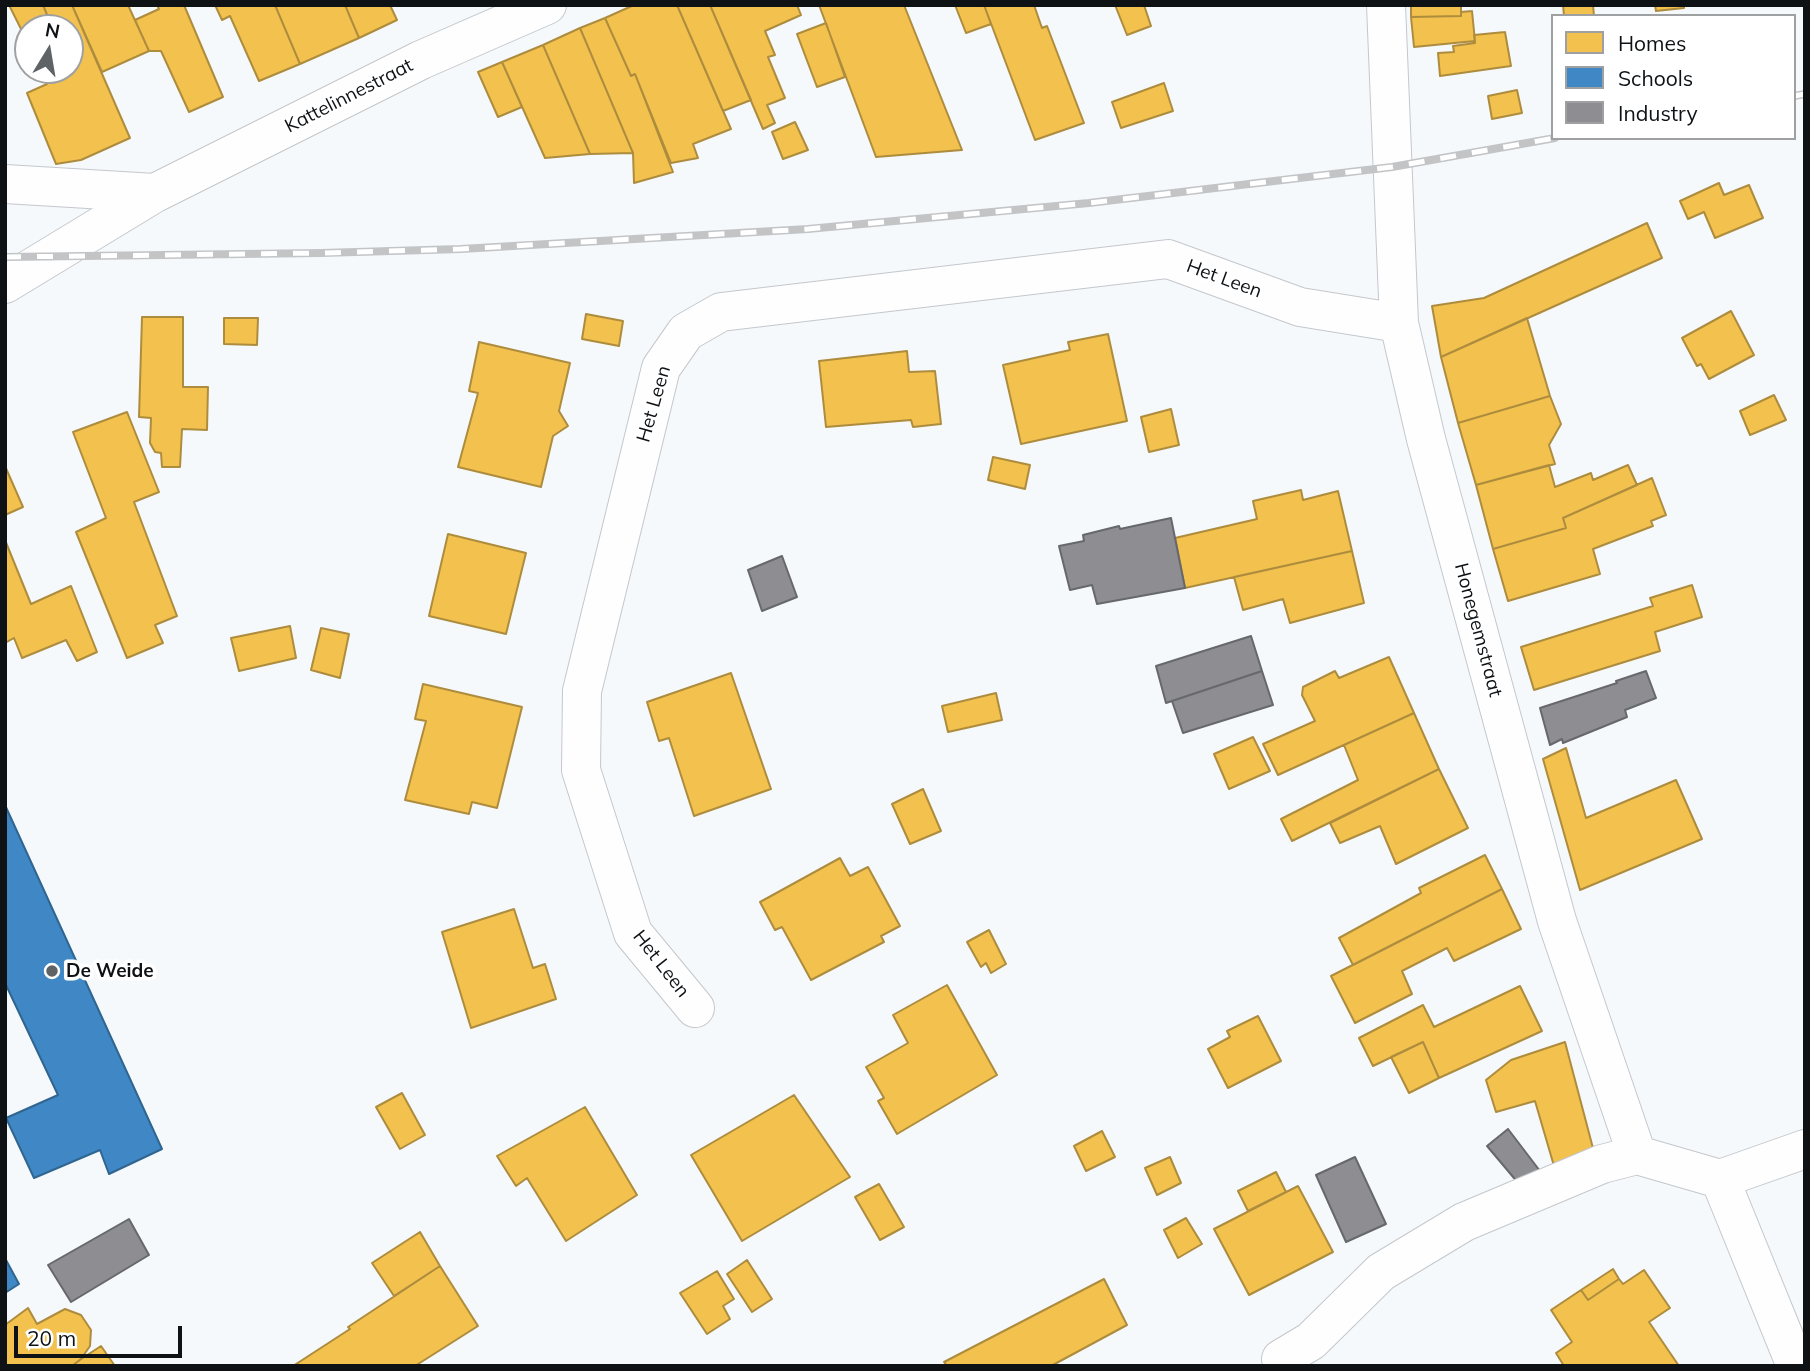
<!DOCTYPE html>
<html>
<head>
<meta charset="utf-8">
<style>
	body { margin:0 }
	#map { position:relative; width:1810px; height:1371px; overflow:hidden; background:#f5f9fc; font-family:Mulish,sans-serif }
	canvas { display:block }
	.frame { position:absolute; inset:0; border:7px solid #0e1215; pointer-events:none }
	.legend { position:absolute; left:1551px; top:14px; width:245px; height:126px; box-sizing:border-box; background:#fff; border:2px solid #9fa0a1; margin:0; padding:9px 12px; list-style:none; font-size:21px; color:#0e1215 }
	.legend li { display:flex; align-items:center; gap:14px; height:35px }
	.legend b { width:35px; border:2px solid #9fa0a1 }
	.north { position:absolute; left:14px; top:14px; width:70px; height:70px; box-sizing:border-box; background:#fff; border:2px solid #9fa0a1; border-radius:50%; rotate:11deg; font-size:19px; font-weight:700; line-height:28px; text-align:center; color:#0e1215 }
	.north::after { content:''; display:block; margin:auto; width:24px; height:32px; background:#5f6366; clip-path:polygon(50% 0,100% 100%,50% 72%,0 100%) }
	.scale { position:absolute; left:14px; top:1326px; width:168px; height:32px; box-sizing:border-box; border:4px solid #0e1215; border-top:0; padding-left:9px; font-size:21px; line-height:24px; white-space:nowrap; color:#0e1215; -webkit-text-stroke:5px #fff; paint-order:stroke }
</style>
</head>
<body>
<div id="map">
<canvas width="1810" height="1371"></canvas>
<div class="frame"></div>
<ul class="legend">
<li><b style="height:19px;background:#f2c14e"></b>Homes</li>
<li><b style="height:19px;background:#3f88c5"></b>Schools</li>
<li><b style="height:19px;background:#8d8d92"></b>Industry</li>
</ul>
<div class="north">N</div>
<div class="scale">20 m</div>
</div>
<script>
const context = document.querySelector('canvas').getContext('2d');
context.lineJoin = 'round';
function fill(path, color) {
  context.fillStyle = color;
  context.fill(path, 'evenodd');
}
function shape(rows) {
  const path = new Path2D();
  for (const r of rows) {
    path.moveTo(r[0], r[1]);
    for (let i = 2; i < r.length; i += 2) path.lineTo(r[i], r[i + 1]);
  }
  return path;
}
function trace(path, color, width, dash) {
  context.strokeStyle = color;
  context.lineWidth = width;
  context.lineCap = dash ? 'butt' : 'round';
  context.setLineDash(dash || []);
  context.stroke(path);
}
function label(font, color, halo, rows, align = 'center') {
  context.font = font + ' Mulish,sans-serif';
  context.lineWidth = 7;
  context.setLineDash([]);
  context.textBaseline = 'middle';
  context.strokeStyle = halo;
  context.fillStyle = color;
  for (const [text, x, y, turn = 0] of rows) {
    context.save();
    context.translate(x, y);
    context.rotate((+turn || 0) * Math.PI / 180);
    context.textAlign = isNaN(turn) ? turn : align;
    if (halo) context.strokeText(text, 0, 0);
    context.fillText(text, 0, 0);
    context.restore();
  }
}
const homes = shape([
	[9,5,43,5,48,17,21,29,9,5],
	[43,5,72,5,130,138,81,160,56,164,27,93,47,84,40,70,70,70,70,28,28,28,28,45,21,29,48,17,43,5],
	[72,5,128,5,149,51,102,72,72,5],
	[157,5,184,5,223,97,189,112,161,51,149,51,135,20,159,9,157,5],
	[215,5,275,5,300,64,259,81,230,16,222,20,215,5],
	[275,5,345,5,359,38,300,64,275,5],
	[345,5,390,5,397,20,359,38,345,5],
	[634,5,677,5,731,129,693,144,698,158,671,163,635,74,631,76,605,18,634,5],
	[677,5,710,5,751,100,723,111,677,5],
	[710,5,797,5,801,15,765,31,775,55,768,57,785,98,767,105,775,123,763,129,710,5],
	[819,5,904,5,962,150,876,157,819,5],
	[955,5,984,5,991,24,966,33,955,5],
	[984,5,1034,5,1042,28,1047,26,1084,123,1035,140,984,5],
	[1115,5,1144,5,1151,26,1127,35,1115,5],
	[1411,5,1461,5,1461,16,1411,17,1411,5],
	[1563,5,1593,5,1594,16,1564,16,1563,5],
	[1655,5,1684,5,1684,8,1656,11,1655,5],
	[1472,11,1475,41,1414,47,1411,17,1461,16,1461,12,1472,11],
	[605,18,631,76,635,74,673,172,634,183,633,153,580,28,605,18],
	[826,23,845,77,817,87,797,34,826,23],
	[580,28,633,153,590,154,543,45,580,28],
	[1505,32,1511,66,1440,76,1438,53,1454,52,1453,46,1475,43,1474,35,1505,32],
	[543,45,590,154,545,158,502,62,543,45],
	[502,62,522,107,498,117,478,72,502,62],
	[1164,83,1173,111,1121,128,1112,102,1164,83],
	[1517,90,1522,113,1492,119,1488,96,1517,90],
	[795,122,808,150,783,159,772,132,795,122],
	[1719,183,1724,195,1749,185,1763,218,1715,238,1704,212,1688,219,1680,201,1719,183],
	[1647,223,1662,258,1441,357,1432,306,1484,298,1647,223],
	[1731,311,1754,355,1709,379,1701,364,1697,366,1682,338,1731,311],
	[586,314,623,321,619,346,582,339,586,314],
	[142,317,183,317,183,387,208,387,207,430,182,429,180,467,162,467,161,453,155,452,150,443,151,418,139,417,142,317],
	[224,318,258,318,257,345,224,344,224,318],
	[1527,318,1550,396,1458,423,1441,357,1527,318],
	[1108,334,1127,421,1021,444,1003,365,1070,350,1068,342,1108,334],
	[479,342,570,363,559,411,568,426,553,436,541,487,458,467,478,393,469,391,479,342],
	[907,351,909,372,935,371,941,424,913,427,911,420,826,427,819,361,907,351],
	[1774,395,1786,420,1750,435,1740,411,1774,395],
	[1550,396,1561,424,1549,445,1555,464,1476,485,1458,423,1550,396],
	[1171,409,1179,445,1149,452,1141,417,1171,409],
	[127,412,159,492,134,502,177,616,155,625,163,643,127,658,76,532,106,518,73,432,127,412],
	[993,457,1030,465,1025,489,988,480,993,457],
	[1549,465,1555,487,1591,473,1593,480,1628,465,1637,485,1563,518,1566,528,1493,549,1476,485,1549,465],
	[5,466,23,507,5,515,5,466],
	[1652,478,1666,515,1651,521,1653,526,1593,549,1600,574,1508,601,1493,549,1566,528,1563,518,1652,478],
	[1301,490,1303,500,1338,491,1352,551,1185,588,1175,538,1257,519,1253,501,1301,490],
	[448,534,526,553,506,634,429,616,448,534],
	[5,540,31,604,71,586,97,652,77,661,66,640,22,658,14,638,5,643,5,540],
	[1352,551,1364,603,1290,623,1283,599,1243,610,1234,577,1352,551],
	[1692,585,1702,617,1655,632,1660,651,1534,690,1521,647,1653,606,1650,598,1692,585],
	[290,626,296,658,239,671,231,638,290,626],
	[321,628,349,634,340,678,311,670,321,628],
	[1389,657,1414,713,1278,775,1263,744,1315,721,1302,695,1303,687,1335,671,1339,678,1389,657],
	[731,673,771,789,694,816,669,738,659,741,647,702,731,673],
	[423,684,522,707,497,808,472,802,469,814,405,800,426,721,415,719,423,684],
	[996,693,1002,720,948,732,942,706,996,693],
	[1414,713,1439,769,1292,841,1281,819,1358,780,1344,745,1414,713],
	[1253,737,1270,771,1229,789,1214,754,1253,737],
	[1566,748,1586,818,1676,780,1702,839,1580,890,1543,759,1566,748],
	[1439,769,1468,828,1396,864,1380,826,1340,843,1330,823,1439,769],
	[923,789,941,831,910,844,892,804,923,789],
	[1485,855,1502,889,1353,965,1339,938,1421,893,1419,888,1485,855],
	[840,858,850,876,868,867,900,926,881,936,884,942,811,980,782,927,775,930,760,902,840,858],
	[1502,889,1521,929,1454,961,1447,948,1402,971,1412,994,1355,1023,1331,976,1502,889],
	[514,909,533,968,545,964,556,999,471,1028,442,932,514,909],
	[989,930,1006,964,991,973,986,963,981,967,967,942,989,930],
	[947,985,997,1075,897,1134,878,1101,884,1098,866,1067,908,1043,893,1015,947,985],
	[1520,986,1542,1031,1439,1078,1423,1042,1373,1066,1359,1038,1423,1005,1434,1027,1520,986],
	[1258,1016,1281,1061,1228,1088,1208,1049,1230,1037,1227,1031,1258,1016],
	[1423,1042,1439,1078,1409,1093,1391,1057,1423,1042],
	[1565,1042,1594,1152,1554,1166,1535,1101,1496,1112,1486,1080,1511,1060,1565,1042],
	[402,1093,425,1135,400,1149,376,1107,402,1093],
	[794,1095,850,1177,742,1241,691,1155,794,1095],
	[585,1107,637,1195,566,1241,527,1178,516,1186,497,1156,585,1107],
	[1102,1131,1115,1157,1086,1171,1074,1146,1102,1131],
	[1170,1157,1181,1183,1157,1195,1145,1168,1170,1157],
	[1276,1172,1286,1192,1248,1211,1238,1191,1276,1172],
	[879,1184,904,1227,880,1240,855,1197,879,1184],
	[1298,1186,1333,1252,1249,1295,1214,1229,1298,1186],
	[1186,1218,1202,1244,1178,1258,1164,1230,1186,1218],
	[420,1232,440,1266,394,1296,372,1263,420,1232],
	[747,1260,772,1299,752,1312,727,1274,747,1260],
	[440,1266,478,1326,415,1366,293,1366,350,1329,348,1327,440,1266],
	[1613,1269,1619,1279,1588,1300,1581,1290,1613,1269],
	[1644,1270,1670,1308,1649,1322,1679,1366,1564,1366,1556,1353,1572,1342,1551,1310,1581,1290,1588,1300,1619,1279,1623,1284,1644,1270],
	[717,1271,734,1299,723,1306,730,1319,707,1334,680,1293,717,1271],
	[1104,1279,1127,1325,1051,1366,947,1366,944,1362,1104,1279],
	[28,1308,37,1324,65,1309,81,1315,91,1330,90,1346,81,1359,72,1366,5,1366,5,1325,28,1308],
	[101,1346,115,1366,72,1366,81,1359,101,1346]
]);
fill(homes, '#f2c14e');
trace(homes, '#ae8c3d', 2);
const schools = shape([
	[5,805,162,1149,109,1174,100,1150,34,1178,6,1118,58,1095,5,983,5,805],
	[6,1260,19,1284,5,1293,5,1260,6,1260]
]);
fill(schools, '#3f88c5');
trace(schools, '#306590', 2);
const industry = shape([
	[1171,518,1185,588,1097,604,1092,585,1070,590,1059,546,1084,541,1083,535,1119,526,1120,529,1171,518],
	[782,556,797,597,762,611,748,570,782,556],
	[1251,636,1262,671,1166,703,1156,666,1251,636],
	[1262,671,1273,705,1183,733,1172,701,1262,671],
	[1646,671,1656,698,1625,710,1627,717,1563,743,1562,739,1550,745,1540,708,1617,683,1616,681,1646,671],
	[1508,1129,1540,1171,1519,1184,1487,1146,1508,1129],
	[1355,1157,1386,1224,1346,1242,1316,1175,1355,1157],
	[129,1219,149,1255,71,1302,48,1265,129,1219]
]);
fill(industry, '#8d8d92');
trace(industry, '#67686c', 2);
const minor = shape([
	[1386,5,1399,323,1426,439,1557,921,1637,1155,1720,1179],
	[5,184,155,193],
	[5,284,155,193,421,60,547,5],
	[695,1008,633,933,581,770,582,691,661,368,686,332,721,312,1168,259,1300,307,1399,323],
	[1720,1179,1796,1366],
	[1720,1179,1805,1149],
	[1281,1359,1311,1341,1381,1272,1464,1222,1602,1164,1637,1155]
]);
trace(minor, '#c4c8cc', 40);
trace(minor, '#fefeff', 38);
const rail = shape([
	[1794,96,1805,94],
	[5,257,321,253,461,249,808,229,1089,203,1392,167,1555,138]
]);
trace(rail, '#c3c4c6', 8);
trace(rail, '#fff', 5, [16]);
for (const [x, y, r, color] of [
	[52,971,7,"#5f6366"]
]) {
  const dot = new Path2D();
  dot.arc(x, y, r, 0, 2 * Math.PI);
  context.fillStyle = color;
  context.fill(dot);
  trace(dot, '#fff', 2.5);
}
label('19px', '#0e1215', '#fff', [
	["Kattelinnestraat",349,96,-27],
	["Het Leen",1224,279,20],
	["Het Leen",654,404,-74],
	["Honegemstraat",1478,630,75],
	["Het Leen",661,964,52]
]);
label('bold 19px', '#0e1215', '#fff', [
	["De Weide",66,971]
], 'left');
</script>
</body>
</html>
